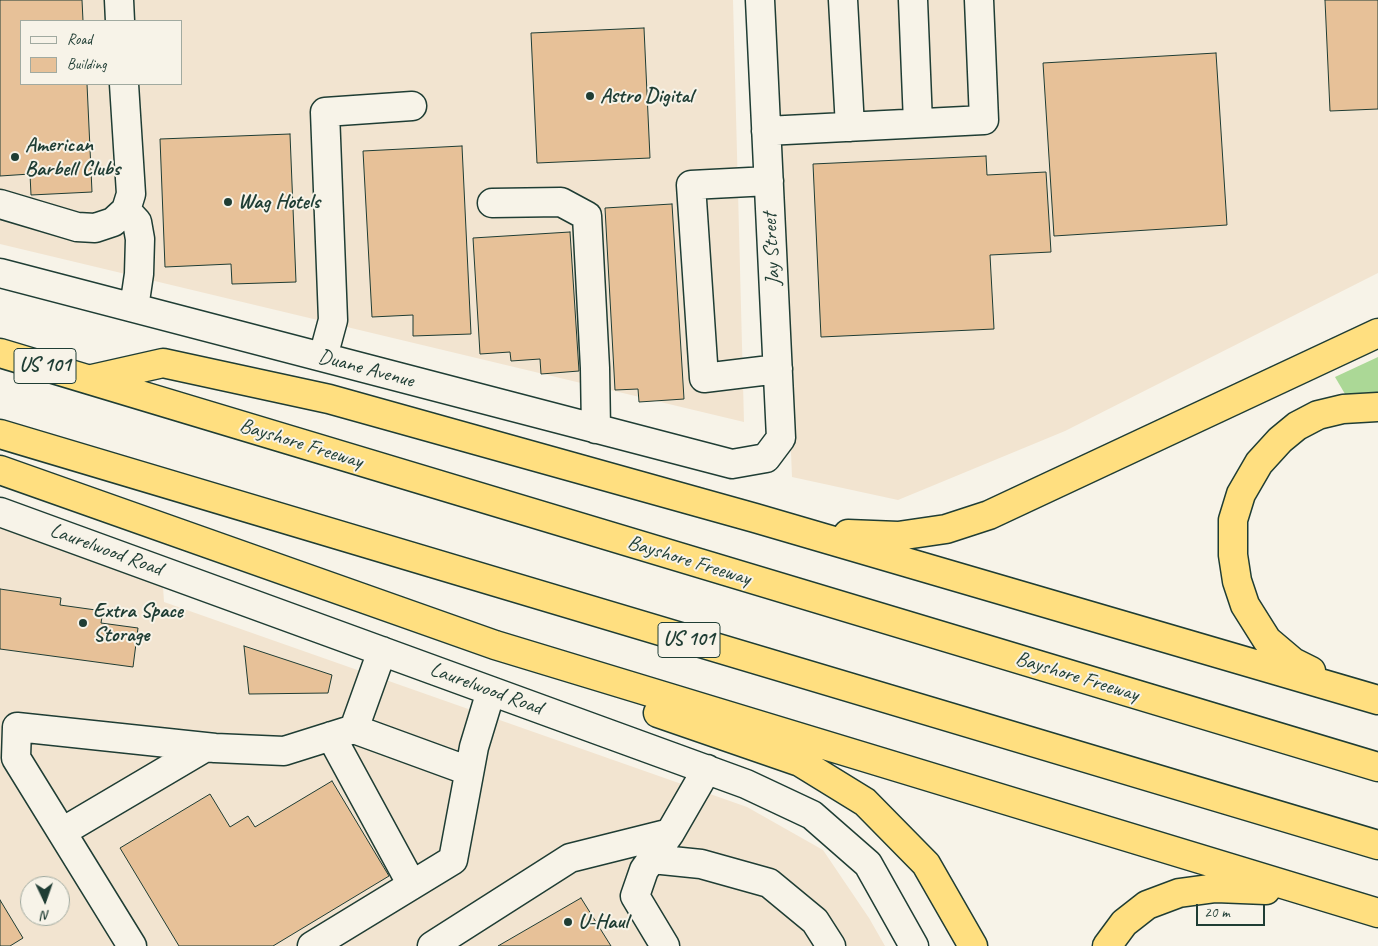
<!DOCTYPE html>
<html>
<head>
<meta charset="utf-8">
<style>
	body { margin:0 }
	#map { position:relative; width:1378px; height:946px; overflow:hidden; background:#f7f3e8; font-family:Caveat,sans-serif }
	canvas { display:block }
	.legend { position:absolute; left:20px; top:20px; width:162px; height:65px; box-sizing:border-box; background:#f7f3e8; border:1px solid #a1aaa0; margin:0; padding:6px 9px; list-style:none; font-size:15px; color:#1f3d34 }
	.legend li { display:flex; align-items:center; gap:10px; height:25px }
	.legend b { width:25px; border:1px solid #a1aaa0 }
	.north { position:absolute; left:20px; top:876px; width:50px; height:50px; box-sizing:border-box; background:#f7f3e8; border:1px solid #a1aaa0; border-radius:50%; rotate:177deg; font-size:14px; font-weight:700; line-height:20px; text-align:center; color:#1f3d34 }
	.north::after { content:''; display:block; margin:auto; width:18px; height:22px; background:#1f3d34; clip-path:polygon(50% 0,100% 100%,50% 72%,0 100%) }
	.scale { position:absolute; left:1196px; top:904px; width:69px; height:22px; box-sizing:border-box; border:2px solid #1f3d34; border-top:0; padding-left:6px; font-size:15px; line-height:18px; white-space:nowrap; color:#1f3d34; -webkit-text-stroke:4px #f7f3e8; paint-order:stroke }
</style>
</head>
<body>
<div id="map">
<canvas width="1378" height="946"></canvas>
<ul class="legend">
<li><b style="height:6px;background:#f7f3e8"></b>Road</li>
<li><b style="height:14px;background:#e7c198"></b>Building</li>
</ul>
<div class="north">N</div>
<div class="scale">20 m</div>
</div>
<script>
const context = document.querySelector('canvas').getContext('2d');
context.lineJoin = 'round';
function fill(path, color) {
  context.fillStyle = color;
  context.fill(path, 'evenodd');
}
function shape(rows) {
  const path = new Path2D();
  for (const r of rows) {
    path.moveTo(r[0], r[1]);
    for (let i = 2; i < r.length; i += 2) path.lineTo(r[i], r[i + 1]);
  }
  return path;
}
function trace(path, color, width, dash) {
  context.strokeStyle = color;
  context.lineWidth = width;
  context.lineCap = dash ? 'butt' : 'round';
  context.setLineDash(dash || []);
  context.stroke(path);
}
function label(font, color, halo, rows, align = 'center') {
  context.font = font + ' Caveat,sans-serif';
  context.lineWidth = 4;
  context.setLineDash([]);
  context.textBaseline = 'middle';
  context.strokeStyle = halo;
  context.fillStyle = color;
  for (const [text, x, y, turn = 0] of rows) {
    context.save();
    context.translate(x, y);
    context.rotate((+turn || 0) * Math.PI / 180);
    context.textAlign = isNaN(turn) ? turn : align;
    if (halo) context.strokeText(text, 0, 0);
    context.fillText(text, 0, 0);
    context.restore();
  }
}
fill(shape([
	[0,0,733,0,744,422,0,244],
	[21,21,181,21,181,84,21,84],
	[773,0,1378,0,1378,273,1065,431,898,500,792,477],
	[0,512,162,571,164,602,747,807,823,850,869,918,885,946,0,946],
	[30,886,60,886,60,916,30,916]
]), '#f2e4d0');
fill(shape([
	[1378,357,1378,392,1345,394,1335,377]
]), '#abd896');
const building = shape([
	[0,0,82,0,83,21,21,21,21,84,87,84,92,192,31,195,30,174,0,176,0,0],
	[1325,0,1378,0,1378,109,1330,111,1325,0],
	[644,28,650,158,537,163,531,33,644,28],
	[1216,53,1227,225,1054,236,1043,63,1216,53],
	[290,134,296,282,232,284,231,264,165,267,160,139,290,134],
	[462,146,471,334,413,336,413,315,372,317,363,151,462,146],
	[986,156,987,175,1046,172,1051,252,990,255,994,329,821,337,813,164,986,156],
	[672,204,684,399,639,402,638,389,615,390,605,208,672,204],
	[570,232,579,371,541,374,540,359,511,361,510,352,480,354,473,238,570,232],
	[0,589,61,598,60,605,103,611,101,623,138,628,133,667,0,649,0,589],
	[244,646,332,675,328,693,249,694,244,646],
	[332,781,389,876,273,946,179,946,120,848,210,794,230,827,248,816,255,827,332,781],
	[581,898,611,946,498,946,581,898],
	[0,900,23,938,10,946,0,946,0,900]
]);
fill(building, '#e7c198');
trace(building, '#1f3d34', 1);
const minor = shape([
	[119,0,120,21],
	[843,0,850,127],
	[913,0,918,123],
	[124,84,131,194,126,210],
	[766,131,984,120,979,0],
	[769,181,691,185,704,378,778,369],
	[492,203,561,202,587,216,595,368,596,429],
	[0,204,77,227,95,228,113,222,126,210,137,222,140,239,139,274,134,308],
	[0,273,732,464,766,458,781,438,760,0],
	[323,357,333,320,325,112,412,106],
	[0,512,746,784,812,815,868,864,914,946],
	[354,729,469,771],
	[331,736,412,885],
	[62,832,206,747],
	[652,859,701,864,769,883,815,921,831,946],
	[132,946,16,758,17,727,215,748,284,751,354,729,382,651],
	[312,946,453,860,474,747,491,691],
	[432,946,570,858,670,833],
	[665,946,635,896,644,870,670,833,707,769]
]);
const highway = shape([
	[0,353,1378,767],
	[92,379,163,363,329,399,755,518,1378,700],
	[0,434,1378,845],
	[0,470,495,645,1378,913],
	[848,534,898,536,946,529,989,515,1378,333],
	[1311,671,1293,662,1267,640,1245,605,1237,581,1233,555,1233,520,1241,494,1259,463,1280,440,1297,426,1318,415,1343,409,1378,407],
	[658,713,800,762,865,802,926,864,973,946],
	[1107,946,1124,923,1147,905,1179,893,1216,888,1266,890]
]);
trace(minor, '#1f3d34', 31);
trace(highway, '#1f3d34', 31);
trace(minor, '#f7f3e8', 28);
trace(highway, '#ffdf80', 28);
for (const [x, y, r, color] of [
	[590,96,5,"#1f3d34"],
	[15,157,5,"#1f3d34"],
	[228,202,5,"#1f3d34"],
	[83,623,5,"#1f3d34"],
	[568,922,5,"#1f3d34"]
]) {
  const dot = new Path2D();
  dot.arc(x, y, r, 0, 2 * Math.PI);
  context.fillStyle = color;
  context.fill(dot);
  trace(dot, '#f7f3e8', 2);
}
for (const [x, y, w] of [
	[45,366,62],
	[689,640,62]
]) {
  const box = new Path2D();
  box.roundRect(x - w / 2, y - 17.5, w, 35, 4);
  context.fillStyle = '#f7f3e8';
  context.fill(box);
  trace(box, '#1f3d34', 1);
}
label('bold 20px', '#1f3d34', null, [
	["US 101",45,366],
	["US 101",689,640]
]);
label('bold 21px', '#1f3d34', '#f7f3e8', [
	["Astro Digital",600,96],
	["American",25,145],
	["Barbell Clubs",25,169],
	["Wag Hotels",238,202],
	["Extra Space",93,611],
	["Storage",93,635],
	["U-Haul",578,922]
], 'left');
label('21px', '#1f3d34', '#f7f3e8', [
	["Jay Street",772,249,-93],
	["Duane Avenue",366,369,15],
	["Bayshore Freeway",301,444,17],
	["Laurelwood Road",106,550,20],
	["Bayshore Freeway",689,561,17],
	["Bayshore Freeway",1077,677,17],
	["Laurelwood Road",486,689,20]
]);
</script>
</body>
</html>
